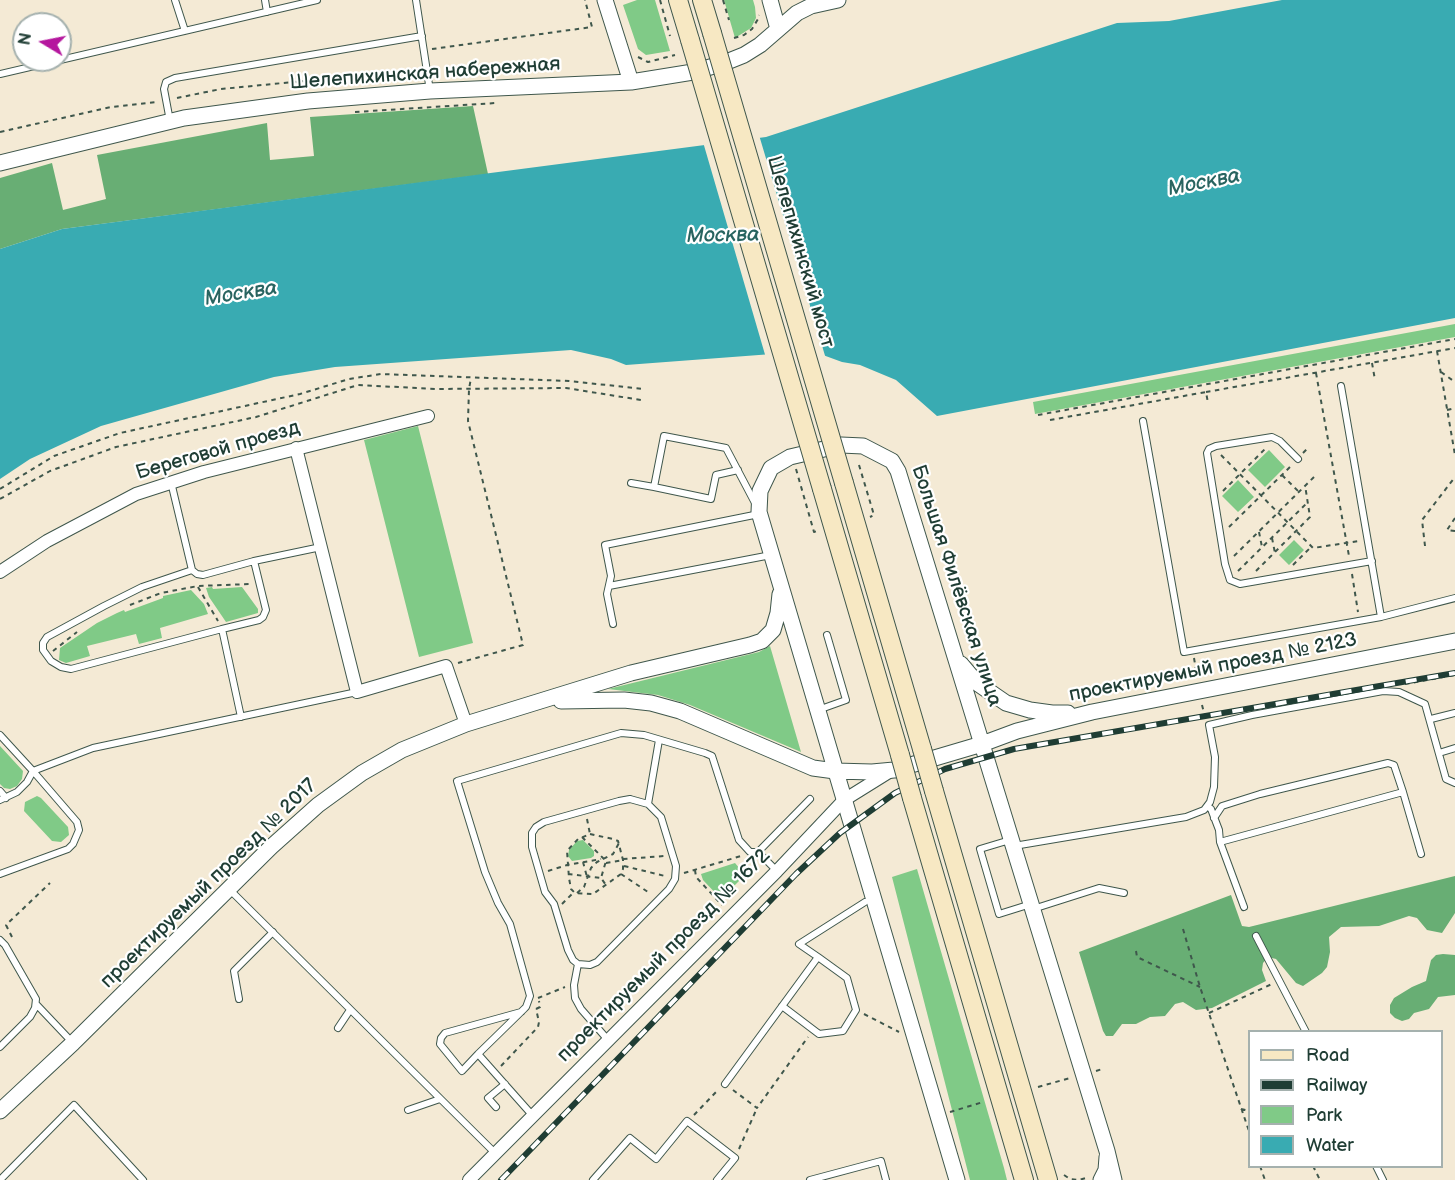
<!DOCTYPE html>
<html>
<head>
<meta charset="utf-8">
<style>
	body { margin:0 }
	#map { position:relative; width:1455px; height:1180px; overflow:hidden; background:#f4ead5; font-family:"Balsamiq Sans",sans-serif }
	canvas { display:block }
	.legend { position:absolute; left:1248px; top:1030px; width:195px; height:138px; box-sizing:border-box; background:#fff; border:2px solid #a5b1ae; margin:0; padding:8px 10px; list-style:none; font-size:18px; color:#1f3d34 }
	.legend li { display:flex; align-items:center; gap:12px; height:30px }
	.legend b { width:30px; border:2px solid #a5b1ae }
	.north { position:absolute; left:12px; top:12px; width:60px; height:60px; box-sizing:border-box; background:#fff; border:2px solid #a5b1ae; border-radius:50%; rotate:280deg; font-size:16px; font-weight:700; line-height:24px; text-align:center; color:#1f3d34 }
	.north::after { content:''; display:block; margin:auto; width:21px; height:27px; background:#b5179e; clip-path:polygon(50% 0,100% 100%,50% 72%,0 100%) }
</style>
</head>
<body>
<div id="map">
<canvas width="1455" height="1180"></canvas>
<ul class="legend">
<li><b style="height:8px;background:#f7e8c3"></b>Road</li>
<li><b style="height:8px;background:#1f3d34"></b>Railway</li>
<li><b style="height:16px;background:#80ca87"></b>Park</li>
<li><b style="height:16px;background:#39abb2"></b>Water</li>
</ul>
<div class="north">N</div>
</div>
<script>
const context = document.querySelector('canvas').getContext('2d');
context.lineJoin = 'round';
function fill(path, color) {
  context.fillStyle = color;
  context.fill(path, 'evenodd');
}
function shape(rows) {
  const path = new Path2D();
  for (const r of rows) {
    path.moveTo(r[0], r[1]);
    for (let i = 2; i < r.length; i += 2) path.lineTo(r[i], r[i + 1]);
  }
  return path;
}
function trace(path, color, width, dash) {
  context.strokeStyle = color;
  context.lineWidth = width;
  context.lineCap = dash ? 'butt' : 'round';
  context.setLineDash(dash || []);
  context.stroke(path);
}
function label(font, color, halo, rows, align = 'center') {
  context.font = font + ' "Balsamiq Sans",sans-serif';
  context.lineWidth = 4.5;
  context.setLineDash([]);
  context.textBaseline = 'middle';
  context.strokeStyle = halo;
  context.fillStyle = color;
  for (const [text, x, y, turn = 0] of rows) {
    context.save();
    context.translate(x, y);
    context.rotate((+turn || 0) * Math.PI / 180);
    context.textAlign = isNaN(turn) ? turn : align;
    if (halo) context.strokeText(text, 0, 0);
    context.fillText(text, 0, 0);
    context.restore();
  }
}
fill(shape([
	[637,0,655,0,670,51,646,55,638,49,623,5],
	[724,0,753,0,755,7,756,18,751,28,735,38],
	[1455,324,1455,337,1035,414,1033,402],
	[418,426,473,643,419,657,364,440],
	[1269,450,1285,467,1265,487,1248,470],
	[1238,480,1254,497,1238,512,1222,496],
	[1294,540,1304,550,1289,565,1279,555],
	[212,587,213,589,242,587,258,609,258,613,226,622,209,597,206,588],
	[191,590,204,604,208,614,160,628,162,638,139,644,136,634,87,646,90,656,66,663,59,660,60,648,97,623,117,613,124,610,125,612,163,598,163,596],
	[770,646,801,752,690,705,658,695,608,689,759,652],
	[0,746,23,771,22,779,17,786,10,789,4,788,0,784],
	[37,796,41,798,68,827,69,835,61,842,52,841,24,811,25,802],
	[583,840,594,851,594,856,591,858,572,861,568,856,569,850,577,841],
	[735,863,745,875,721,899,703,880,701,874],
	[917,869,1004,1168,1007,1180,970,1180,892,877]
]), '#80ca87');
fill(shape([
	[473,106,488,174,62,229,0,249,0,178,52,163,63,210,106,199,97,155,267,123,270,160,314,156,310,117],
	[1455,876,1455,913,1442,933,1427,930,1417,918,1409,916,1379,926,1341,927,1329,937,1330,952,1327,967,1322,973,1303,986,1296,983,1276,959,1268,957,1263,963,1262,970,1266,981,1212,1008,1196,1010,1183,1002,1175,1004,1165,1016,1150,1017,1136,1024,1122,1024,1113,1036,1106,1036,1103,1031,1079,952,1231,895,1242,926,1249,927],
	[1443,954,1455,955,1455,995,1438,997,1429,1009,1414,1013,1409,1019,1402,1021,1395,1018,1390,1013,1390,1005,1394,998,1412,987,1426,981,1431,960,1436,955]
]), '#68ae74');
fill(shape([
	[1282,0,1455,0,1455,318,937,416,896,380,860,365,842,362,812,351,626,365,611,359,571,350,335,367,274,377,101,426,30,459,0,479,0,249,62,229,766,137,1117,23,1169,21]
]), '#39abb2');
fill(shape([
	[759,135,826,359,812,354,766,358,703,142]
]), '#f4ead5');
const service = shape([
	[175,0,185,31],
	[265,0,267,12],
	[416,0,430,91],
	[0,74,317,0],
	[170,121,164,89,166,82,175,78,422,36],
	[1143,421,1184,652,1381,617,1341,386],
	[1298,459,1280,441,1272,437,1216,446,1209,449,1207,453,1225,564,1230,580,1240,584,1372,561],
	[171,482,192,570,197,574,203,575,254,561,321,547],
	[631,483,654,487,664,436,726,448,755,503],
	[654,487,711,499,716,475,738,470],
	[192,570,142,587,104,606,47,637,43,643,43,650,51,661,61,667,71,669,222,629,241,717],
	[609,586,771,555],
	[1381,617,1455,598],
	[613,624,607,594,611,576,605,545,759,514],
	[222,629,259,620,263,617,266,610,254,561],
	[818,710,846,700,827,635],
	[1431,719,1455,713],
	[0,735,33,771,93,748,357,692],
	[1439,753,1455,748],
	[0,791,6,798],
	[630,799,648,804,661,817,676,866,675,879,669,889,597,962,590,965,578,964,573,960,568,950,554,904,545,892,532,847,532,833,536,827,544,822,619,801,630,799],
	[0,800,17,792,27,782,33,771,77,822,79,830,73,844,68,849,0,874],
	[648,804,659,740],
	[1207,806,1211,809,1219,830,1220,842,1244,907],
	[1214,818,1222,806,1260,794,1388,763,1394,765,1403,792],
	[1010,840,980,849,999,914,1031,904],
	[1220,842,1403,792,1421,854],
	[1014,846,1186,817,1204,810,1210,802,1214,787,1215,757,1209,725,1252,715,1383,691,1399,692,1425,704,1446,779,1455,783],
	[777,871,758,852,810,799],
	[230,890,495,1153],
	[1033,909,1099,888,1124,893],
	[1256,936,1306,1032],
	[0,940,5,945,36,999,35,1008,30,1017,0,1047],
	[578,964,574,985,575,998,581,1009,608,1040],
	[239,999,234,971,273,932],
	[36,1004,72,1042],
	[782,1006,819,1034,843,1031,856,1010,847,978,818,957],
	[521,1012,445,1033,441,1038,440,1044,462,1071,478,1054,524,1009,526,1007,530,996,510,924,498,903,485,872,457,781,621,733,644,735,705,753,712,756,739,840,750,852,758,852],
	[338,1028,350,1010],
	[478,1054,533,1116],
	[725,1084,818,957,799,944,865,902],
	[496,1107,488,1098,505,1084],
	[408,1110,440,1099],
	[1376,1166,1383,1180],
	[0,1180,74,1105,143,1180],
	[593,1180,630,1138,656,1159,687,1121,735,1158,717,1180],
	[810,1180,881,1161,886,1180]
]);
const minor = shape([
	[296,448,357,692,446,666,466,724],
	[0,572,47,541,136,494,204,472,428,416],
	[469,1180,777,871,844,800,889,772]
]);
const tertiary = shape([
	[605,0,631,82],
	[770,0,778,29],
	[0,163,184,118,308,101,430,91,631,82,693,72,724,63,744,55,760,45,797,13,811,6,838,0],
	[961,664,977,683,1006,703,1030,710,1052,713,1068,713],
	[561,701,624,700,651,703,680,711,813,768,835,771,872,772,894,770,982,744,1017,731,1092,712,1455,641],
	[0,1111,73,1043,271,847,318,805,362,773,402,750,466,724,631,673,750,645,762,641,773,630,778,613,780,594],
	[957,1180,759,512,760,491,771,468,790,457,841,445,863,446,892,461,898,471,1107,1151,1114,1180],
	[1101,1180,1106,1170,1107,1157]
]);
const secondary = shape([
	[678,0,690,40],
	[702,0,712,33],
	[844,483,922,749],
	[822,489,900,755],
	[934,791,1048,1180],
	[912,798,1024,1180]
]);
trace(service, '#3f574c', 8);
trace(minor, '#3f574c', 14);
trace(tertiary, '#3f574c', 17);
trace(secondary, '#3f574c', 20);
trace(shape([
	[660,0,670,36],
	[723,0,729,20],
	[734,38,744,35,752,29,758,19,759,15],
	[432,49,592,27,585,0],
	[638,57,648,62,675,55],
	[177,98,221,89,418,70],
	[355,112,496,103],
	[0,132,111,107,156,102],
	[1437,351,1455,455],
	[1372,363,1375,380],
	[1441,372,1455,382],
	[1316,373,1349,556],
	[1206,392,1455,348],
	[1447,410,1455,408],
	[1038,415,1455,339],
	[1050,420,1206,392,1208,403],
	[1303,453,1308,448],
	[1221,455,1313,548,1359,541],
	[859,465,874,515,870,517],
	[796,469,814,532,817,531],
	[1282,475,1299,492],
	[0,489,54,456,120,433,300,394,349,379,381,374,569,381,644,389],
	[1223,491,1265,449],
	[0,499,50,471,116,447,256,417,358,385,436,389,566,388,641,400],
	[1455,518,1447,530,1455,531],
	[1229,527,1291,466],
	[1259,532,1262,547],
	[1272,538,1275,553],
	[1425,546,1422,520,1455,477],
	[1234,556,1314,477],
	[1293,565,1312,546],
	[1238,571,1308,502],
	[1256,571,1310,517,1305,485],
	[1352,574,1358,612],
	[198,587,218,621],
	[130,605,161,593,198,586,251,584],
	[53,651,77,632],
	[1194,658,1197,676],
	[458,663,523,645,468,421,469,389,471,378],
	[1405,684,1455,675],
	[1202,705,1205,717],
	[587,819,590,834],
	[590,834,613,839,618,841,623,860,623,869,621,874,593,894,575,893,571,889,569,878,567,851,578,839,590,834],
	[582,837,606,861,601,878,606,885],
	[623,859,665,856],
	[583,862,587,877],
	[606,863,623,860],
	[624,866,665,876],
	[695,870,696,877,722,905],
	[548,871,567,865,601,859],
	[684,873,741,856],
	[568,874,601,878],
	[621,874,651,894],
	[577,893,584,887,591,868,597,862,613,854,619,843],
	[562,904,573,893],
	[1183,929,1200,987,1250,1134],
	[12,937,6,925,50,883],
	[1136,951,1137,957,1200,987],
	[538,998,565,987],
	[536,1009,540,1007,539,1001],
	[1209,1013,1272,984],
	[864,1014,899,1032],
	[501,1066,538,1027,539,1022,536,1009],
	[1096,1071,1102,1069],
	[1038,1087,1070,1078],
	[733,1090,757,1108,808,1037],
	[1241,1109,1250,1111],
	[950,1112,983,1102],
	[694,1115,717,1091],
	[739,1149,757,1108],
	[1260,1166,1265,1180],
	[1313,1166,1320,1180],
	[1064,1175,1070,1179,1079,1180,1086,1178]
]), '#3f574c', 2, [4.5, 4.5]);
trace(service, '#fff', 6);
trace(minor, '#fff', 12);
trace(tertiary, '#fff', 15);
trace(secondary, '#f7e8c3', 18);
const rail = shape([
	[501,1180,796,874,840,833,895,793,945,769,1014,749,1455,673]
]);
trace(rail, '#1f3d34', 6);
trace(rail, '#fff', 4, [11]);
const secondaryBridge = shape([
	[712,33,844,483],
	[690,40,822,489],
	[922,749,934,791],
	[900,755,912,798]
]);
trace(secondaryBridge, '#3f574c', 20, []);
trace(secondaryBridge, '#f7e8c3', 18);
label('20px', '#1f3d34', '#fff', [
	["Шелепихинская набережная",425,74,-4],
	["Шелепихинский мост",800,252,74],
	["Береговой проезд",218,451,-16],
	["Большая Филёвская улица",956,586,72],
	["проектируемый проезд № 2123",1213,668,-11],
	["проектируемый проезд № 2017",209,884,-44],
	["проектируемый проезд № 1672",664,956,-45]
]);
label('italic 21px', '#286460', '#fff', [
	["Москва",1204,183,-11],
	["Москва",723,236,-1],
	["Москва",241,294,-9]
]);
</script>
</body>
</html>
